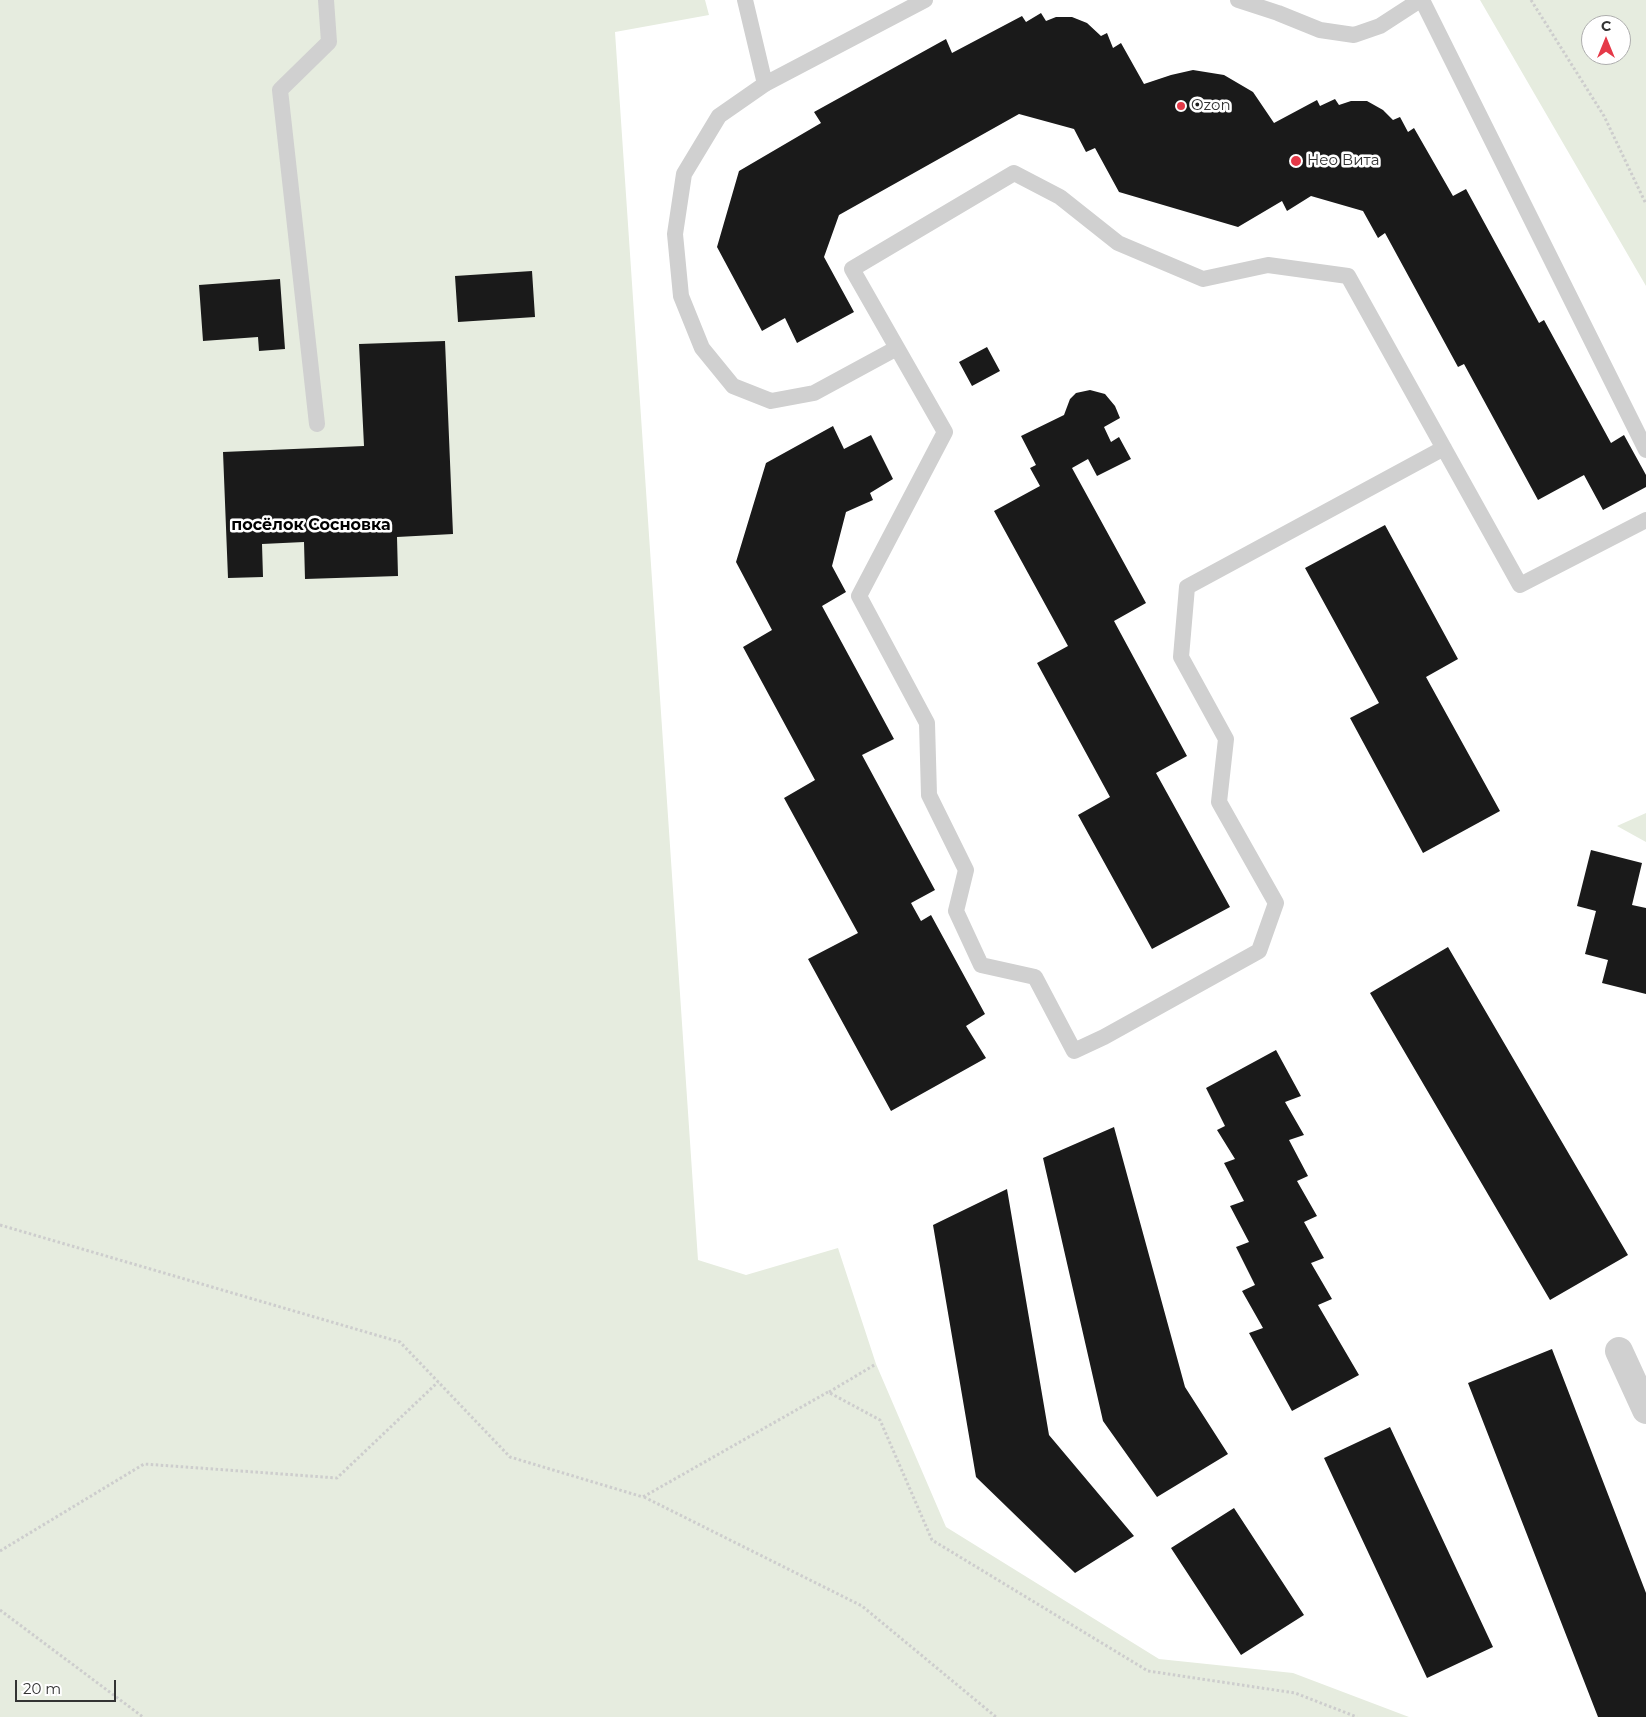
<!DOCTYPE html>
<html>
<head>
<meta charset="utf-8">
<style>
	body { margin:0 }
	#map { position:relative; width:1646px; height:1717px; overflow:hidden; background:#fff; font-family:Montserrat,sans-serif }
	canvas { display:block }
	.north { position:absolute; left:1581px; top:15px; width:50px; height:50px; box-sizing:border-box; background:#fff; border:1px solid #adadad; border-radius:50%; rotate:0deg; font-size:14px; font-weight:700; line-height:20px; text-align:center; color:#333 }
	.north::after { content:''; display:block; margin:auto; width:18px; height:22px; background:#e53948; clip-path:polygon(50% 0,100% 100%,50% 72%,0 100%) }
	.scale { position:absolute; left:15px; top:1680px; width:101px; height:22px; box-sizing:border-box; border:2px solid #333; border-top:0; padding-left:6px; font-size:15px; line-height:18px; white-space:nowrap; color:#333; -webkit-text-stroke:4px #fff; paint-order:stroke }
</style>
</head>
<body>
<div id="map">
<canvas width="1646" height="1717"></canvas>
<div class="north">С</div>
<div class="scale">20 m</div>
</div>
<script>
const context = document.querySelector('canvas').getContext('2d');
context.lineJoin = 'round';
function fill(path, color) {
  context.fillStyle = color;
  context.fill(path, 'evenodd');
}
function shape(rows) {
  const path = new Path2D();
  for (const r of rows) {
    path.moveTo(r[0], r[1]);
    for (let i = 2; i < r.length; i += 2) path.lineTo(r[i], r[i + 1]);
  }
  return path;
}
function trace(path, color, width, dash) {
  context.strokeStyle = color;
  context.lineWidth = width;
  context.lineCap = dash ? 'butt' : 'round';
  context.setLineDash(dash || []);
  context.stroke(path);
}
function label(font, color, halo, rows, align = 'center') {
  context.font = font + ' Montserrat,sans-serif';
  context.lineWidth = 5;
  context.setLineDash([]);
  context.textBaseline = 'middle';
  context.strokeStyle = halo;
  context.fillStyle = color;
  for (const [text, x, y, turn = 0] of rows) {
    context.save();
    context.translate(x, y);
    context.rotate((+turn || 0) * Math.PI / 180);
    context.textAlign = isNaN(turn) ? turn : align;
    if (halo) context.strokeText(text, 0, 0);
    context.fillText(text, 0, 0);
    context.restore();
  }
}
fill(shape([
	[0,0,705,0,709,15,615,32,698,1260,746,1275,838,1248,876,1364,946,1527,1159,1659,1293,1673,1409,1717,0,1717],
	[1480,0,1646,0,1646,286],
	[1591,25,1621,25,1621,55,1591,55],
	[1646,813,1646,842,1617,826]
]), '#e6ecdf');
fill(shape([
	[1041,13,1046,21,1056,17,1072,17,1087,23,1101,36,1107,33,1113,48,1121,43,1144,84,1171,75,1193,70,1224,75,1253,92,1274,123,1317,100,1320,106,1335,99,1339,105,1351,101,1367,101,1383,110,1393,120,1400,117,1408,132,1414,128,1453,196,1466,189,1539,323,1544,320,1611,443,1624,435,1646,475,1646,487,1603,510,1584,475,1538,500,1464,364,1458,367,1385,233,1378,238,1363,211,1311,196,1287,211,1282,201,1238,227,1119,192,1095,148,1086,152,1074,129,1019,114,839,215,824,257,854,312,797,343,785,318,762,331,717,247,739,171,821,123,814,112,946,39,952,53,1022,16,1026,22],
	[532,271,535,317,458,322,455,276],
	[280,279,285,349,259,351,258,337,203,341,199,285],
	[445,341,453,534,397,537,398,576,305,579,304,542,262,544,263,577,228,578,223,452,364,446,359,344],
	[987,347,1000,371,972,386,959,362],
	[1090,390,1105,394,1115,406,1120,418,1104,427,1111,442,1119,437,1131,459,1097,476,1088,459,1072,468,1146,603,1114,621,1187,756,1156,773,1230,907,1152,949,1078,815,1110,797,1037,663,1068,646,994,511,1040,486,1030,468,1036,465,1021,436,1064,415,1070,399,1076,393],
	[833,426,844,449,871,435,893,479,870,493,873,500,846,512,832,566,846,592,822,606,894,739,862,755,935,890,911,903,921,921,931,915,985,1014,966,1026,986,1058,891,1111,808,959,858,933,784,798,815,780,743,647,772,630,736,562,766,463],
	[1385,525,1458,659,1426,677,1500,811,1423,853,1350,718,1379,703,1305,568],
	[1591,850,1642,863,1632,905,1646,908,1646,994,1602,983,1608,960,1585,954,1596,911,1577,906],
	[1448,947,1628,1255,1550,1300,1370,993],
	[1276,1050,1301,1096,1285,1102,1304,1135,1289,1140,1308,1176,1297,1181,1317,1216,1304,1222,1324,1258,1311,1263,1332,1299,1318,1305,1359,1375,1292,1411,1249,1333,1263,1328,1242,1291,1255,1285,1236,1247,1249,1242,1230,1206,1244,1201,1224,1163,1235,1159,1217,1130,1225,1126,1206,1088],
	[1114,1127,1185,1387,1228,1454,1157,1497,1103,1421,1043,1158],
	[1007,1189,1049,1435,1134,1536,1075,1573,976,1477,933,1225],
	[1552,1349,1646,1593,1646,1717,1598,1717,1468,1383],
	[1390,1427,1493,1647,1427,1678,1324,1458],
	[1234,1508,1304,1615,1241,1655,1171,1548]
]), '#1a1a1a');
trace(shape([
	[1531,0,1604,116,1646,204],
	[0,1225,400,1342,510,1457,643,1497,828,1392,880,1420,932,1540,1148,1671,1295,1693,1357,1717],
	[829,1392,876,1364],
	[644,1497,862,1606,996,1717],
	[0,1551,144,1464,337,1478,438,1382],
	[0,1610,143,1717]
]), '#cdcdcd', 3, [2.5, 2.5]);
trace(shape([
	[745,0,765,84],
	[1238,0,1278,13,1320,30,1354,35,1380,26,1420,0],
	[1422,0,1646,450],
	[897,348,814,393,771,401,733,386,702,348,681,296,675,234,684,174,719,116,765,84,925,0],
	[317,424,280,90,329,42,326,0],
	[1444,448,1187,587,1181,657,1226,739,1219,802,1276,903,1259,951,1104,1037,1074,1051,1035,977,981,965,956,911,966,870,929,795,927,723,859,596,945,432,852,269,1014,173,1060,197,1118,243,1203,279,1268,265,1348,276,1520,585,1646,520]
]), '#d0d0d0', 16);
trace(shape([
	[1619,1351,1646,1410]
]), '#d0d0d0', 28);
for (const [x, y, r, color] of [
	[1181,106,5,"#e53948"],
	[1296,161,6,"#e53948"]
]) {
  const dot = new Path2D();
  dot.arc(x, y, r, 0, 2 * Math.PI);
  context.fillStyle = color;
  context.fill(dot);
  trace(dot, '#fff', 2);
}
label('15px', '#333', '#fff', [
	["Ozon",1191,106],
	["Нео Вита",1307,161]
], 'left');
label('bold 16px', '#000', '#fff', [
	["посёлок Сосновка",311,525]
]);
</script>
</body>
</html>
